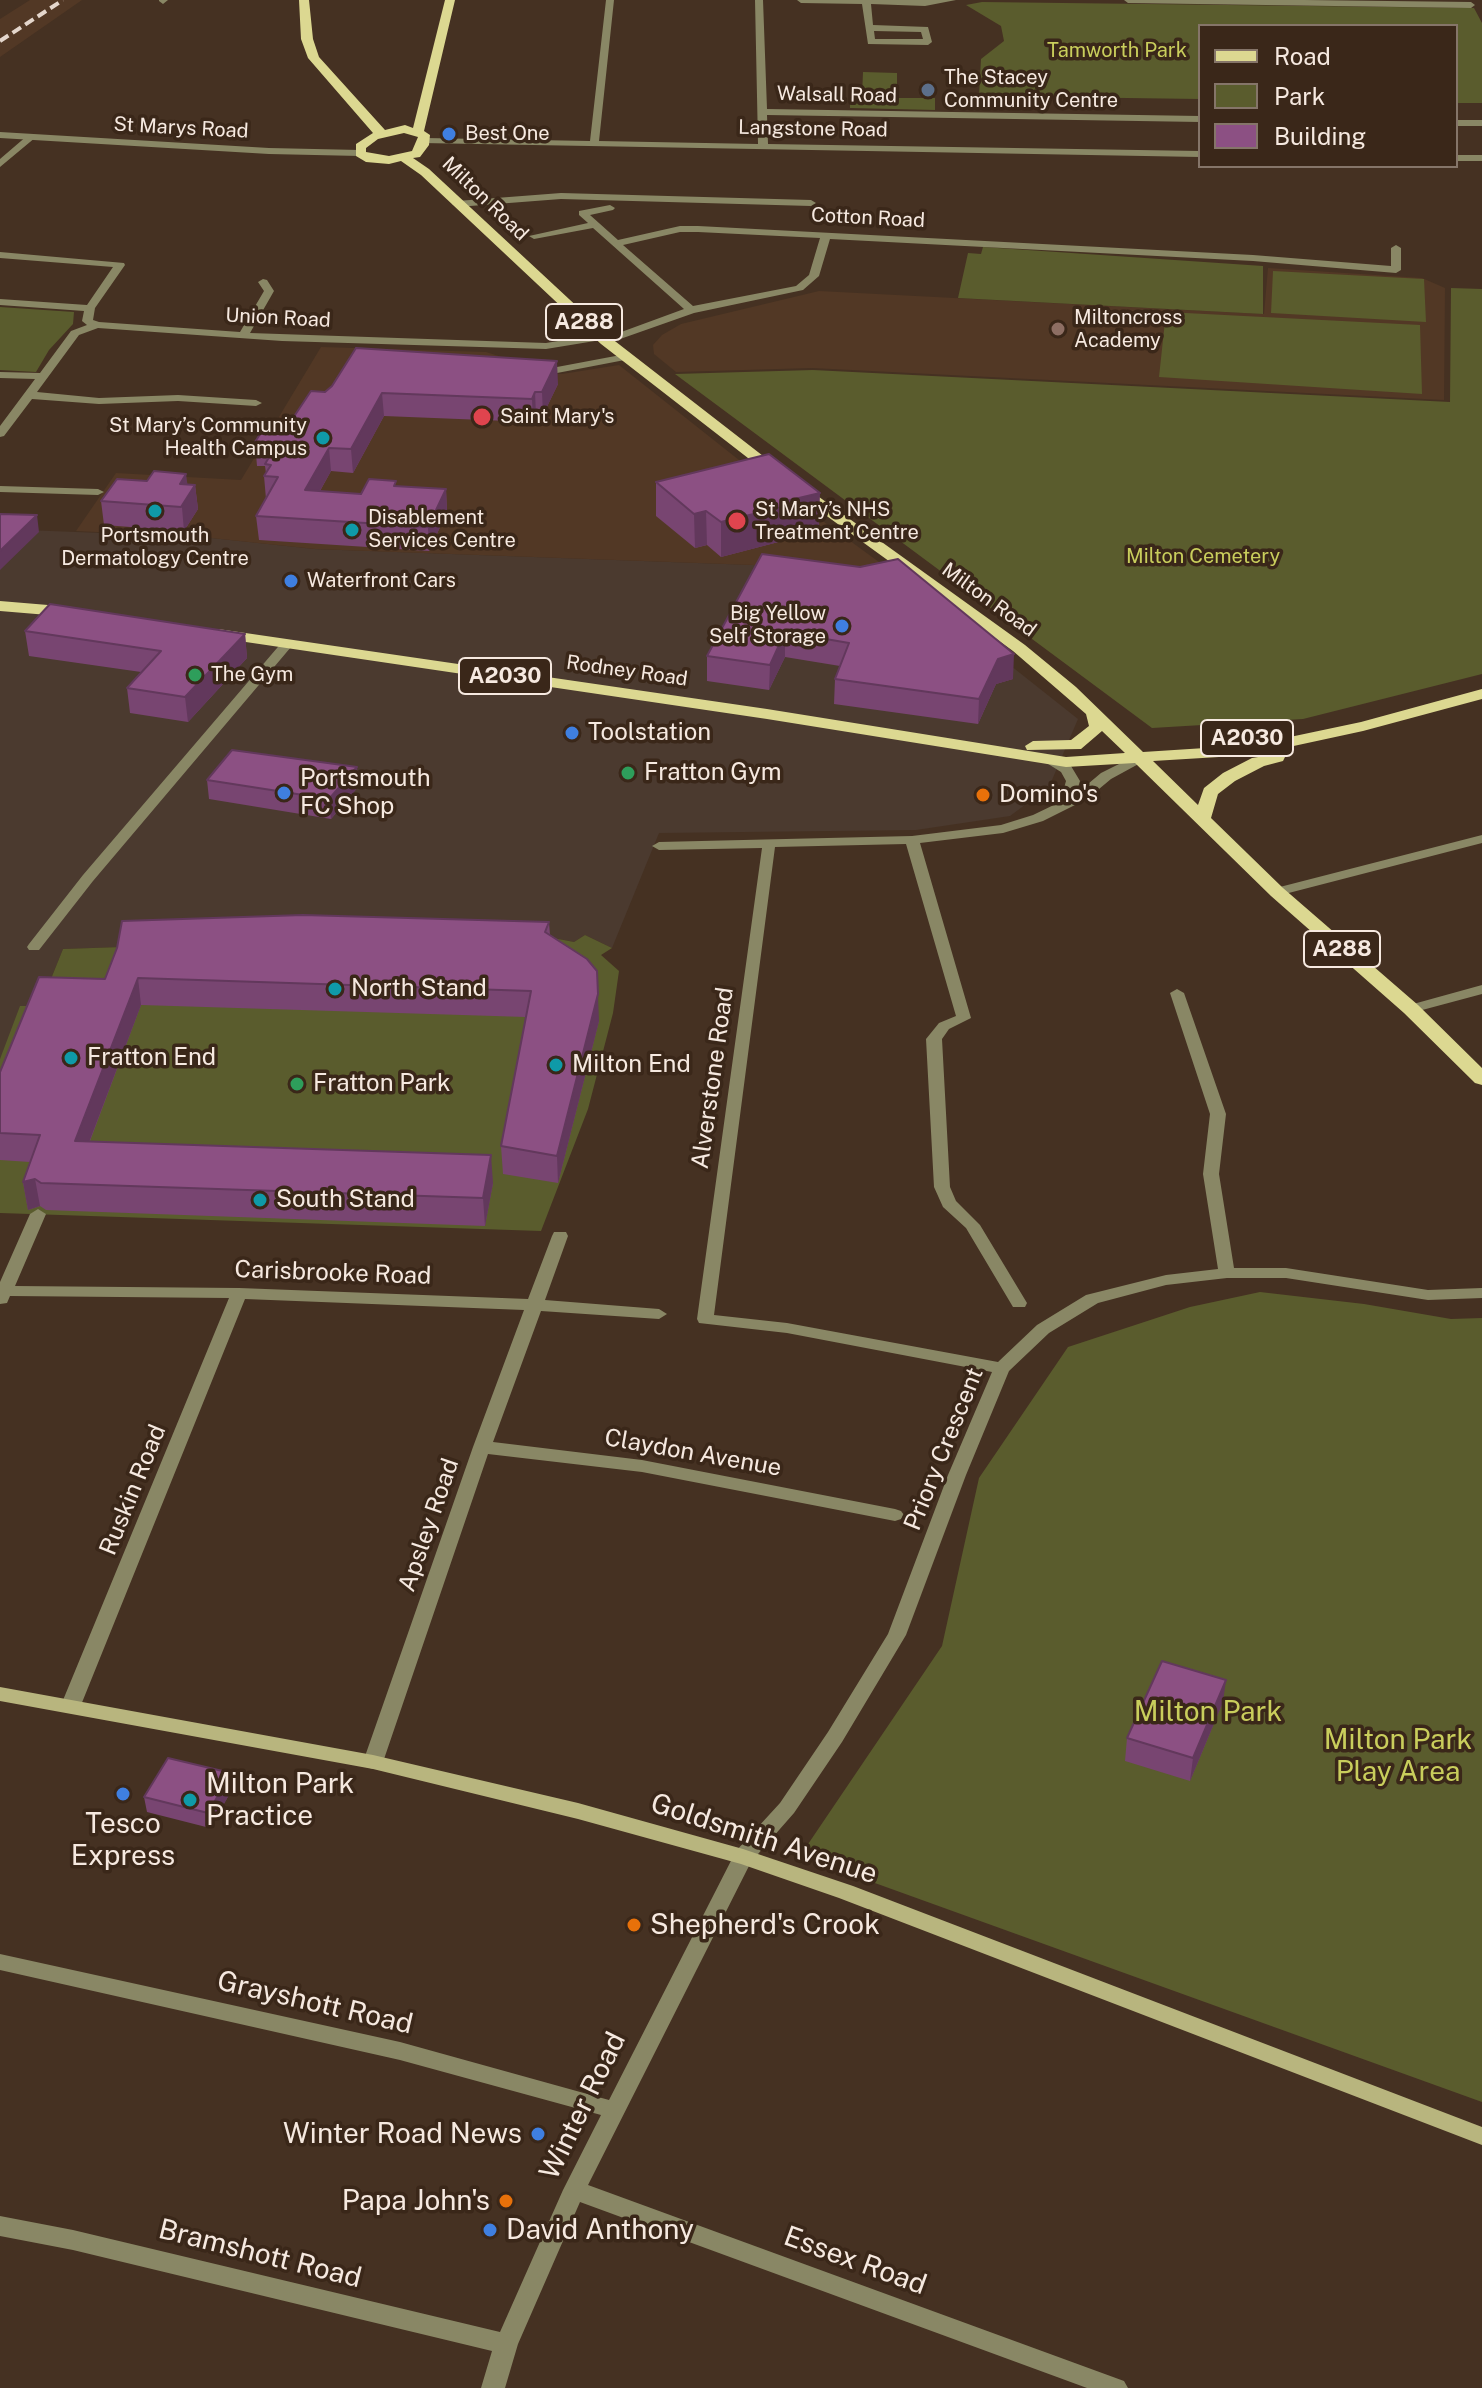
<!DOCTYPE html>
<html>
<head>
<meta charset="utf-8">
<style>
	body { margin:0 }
	#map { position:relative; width:1482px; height:2388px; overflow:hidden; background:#453122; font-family:"Public Sans",sans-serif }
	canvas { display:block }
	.legend { position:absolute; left:1198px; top:24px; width:260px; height:144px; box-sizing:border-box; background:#3a2719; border:2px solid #857569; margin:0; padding:10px 14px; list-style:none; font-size:24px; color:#f6e9e0 }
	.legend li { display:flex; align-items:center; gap:16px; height:40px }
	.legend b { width:40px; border:2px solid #857569 }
</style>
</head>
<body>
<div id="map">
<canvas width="1482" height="2388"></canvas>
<ul class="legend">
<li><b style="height:10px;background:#dcd891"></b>Road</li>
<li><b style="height:22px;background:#5a5c2d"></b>Park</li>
<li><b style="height:22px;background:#8c5083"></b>Building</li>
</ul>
</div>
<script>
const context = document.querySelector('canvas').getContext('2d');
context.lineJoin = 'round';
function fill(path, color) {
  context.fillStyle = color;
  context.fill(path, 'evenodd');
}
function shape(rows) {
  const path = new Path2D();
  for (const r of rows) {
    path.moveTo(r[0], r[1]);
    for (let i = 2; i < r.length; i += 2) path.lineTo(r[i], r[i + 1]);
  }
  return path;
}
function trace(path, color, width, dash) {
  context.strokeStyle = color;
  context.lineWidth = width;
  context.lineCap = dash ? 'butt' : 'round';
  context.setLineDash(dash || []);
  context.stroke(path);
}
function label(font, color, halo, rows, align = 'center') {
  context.font = font + ' "Public Sans",sans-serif';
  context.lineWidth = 7;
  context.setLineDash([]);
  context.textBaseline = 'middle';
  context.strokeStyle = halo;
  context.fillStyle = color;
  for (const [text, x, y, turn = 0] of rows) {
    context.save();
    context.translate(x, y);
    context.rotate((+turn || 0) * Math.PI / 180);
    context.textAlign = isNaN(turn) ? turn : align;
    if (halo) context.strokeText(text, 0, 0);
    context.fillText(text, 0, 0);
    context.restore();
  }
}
fill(shape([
	[0,529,202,537,315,549,890,570,1078,719,1049,787,1010,816,916,830,659,833,612,948,585,935,574,942,528,933,63,949,40,1006,0,1059]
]), '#4b3a2f');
fill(shape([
	[30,0,82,0,0,57,0,19],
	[1268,268,1422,278,1445,288,1444,400,812,368,676,372,654,354,653,345,662,335,681,324,819,291,1264,314],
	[321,347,486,352,505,358,526,372,562,374,619,365,739,460,890,570,315,549,202,537,76,531,116,473,241,480]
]), '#523825');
fill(shape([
	[982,2,1474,8,1482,23,1482,103,1456,103,1456,26,1200,26,1200,99,979,96,981,59,1004,41,1001,26,966,5],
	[863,72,897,73,897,97,862,96],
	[850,98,935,98,935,110,850,108],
	[983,247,1263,266,1263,314,958,298,968,253,981,254],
	[1273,271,1424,279,1426,322,1271,313],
	[1451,288,1482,289,1482,674,1303,719,1152,728,675,374,813,370,1450,402],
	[0,307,74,312,73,324,49,350,36,372,0,370],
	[1166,312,1420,325,1422,394,1159,377],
	[528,933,574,942,585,935,612,948,601,955,619,971,613,1013,588,1109,541,1231,0,1213,0,1059,20,1006,40,1006,63,949],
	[1260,1292,1364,1304,1451,1319,1482,1318,1482,2102,800,1856,942,1646,979,1478,1068,1347,1190,1307]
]), '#5a5c2d');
fill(shape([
	[168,0,163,4,159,1,159,0,168,0],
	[606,0,614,0,599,141,758,144,755,0,763,0,767,109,1200,116,1200,122,767,115,768,144,1200,151,1200,157,422,143,422,139,425,138,590,141,606,0],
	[797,0,956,0,925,6,871,4,873,25,928,27,932,42,928,45,868,44,862,4,801,3,797,0],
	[874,31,921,32,923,39,875,39,874,31],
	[1124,0,1305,0,1471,2,1475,5,1471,8,1128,3,1124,0],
	[1456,120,1482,120,1482,126,1456,126,1456,120],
	[28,135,36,137,0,167,0,159,28,135],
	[1456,155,1482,155,1482,161,1456,161,1456,155],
	[561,193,811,200,816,203,811,206,561,199,457,207,452,204,457,201,561,193],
	[610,205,615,208,613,210,590,215,618,240,680,226,698,226,1253,255,1391,266,1391,248,1396,245,1401,248,1401,270,1396,273,1253,261,830,239,819,276,803,290,694,313,606,344,601,340,546,349,282,341,98,328,79,335,37,392,99,398,178,395,256,400,262,403,256,406,178,401,99,404,32,399,4,436,0,437,0,426,35,379,0,378,0,372,40,373,71,331,87,325,82,321,84,311,0,305,0,299,87,305,113,267,0,258,0,252,124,263,125,265,95,308,93,320,99,322,240,332,264,291,258,282,263,279,267,280,274,291,250,333,546,343,600,334,605,338,684,309,593,228,534,239,529,236,588,223,579,215,579,211,610,205],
	[680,232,698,232,820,238,809,275,796,286,693,306,623,245,680,232],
	[626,354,630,355,630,359,557,373,533,365,538,362,557,367,626,354],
	[0,486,98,489,104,492,98,495,0,492,0,486],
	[287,640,293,644,291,647,93,881,39,950,29,950,27,947,29,944,83,875,283,641,287,640],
	[1139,754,1146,758,1144,761,1111,779,1087,799,1043,821,1003,833,920,843,971,1018,949,1029,942,1039,950,1187,956,1201,980,1225,1027,1303,1025,1307,1013,1307,966,1228,943,1207,934,1187,926,1039,939,1023,956,1016,906,844,775,847,714,1315,787,1323,998,1362,1037,1325,1086,1295,1166,1275,1218,1269,1203,1174,1210,1114,1170,993,1177,989,1184,993,1226,1114,1219,1174,1234,1268,1286,1268,1428,1290,1482,1288,1482,1298,1428,1300,1286,1278,1227,1278,1166,1285,1098,1303,1049,1333,1009,1371,966,1475,906,1635,842,1742,794,1813,751,1862,588,2185,1124,2381,1128,2388,1087,2388,580,2202,518,2344,505,2388,481,2388,492,2351,73,2250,0,2236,0,2216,73,2230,500,2332,563,2190,601,2115,400,2060,0,1970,0,1954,400,2042,609,2100,736,1851,780,1803,828,1732,888,1634,948,1475,992,1372,787,1333,699,1323,697,1319,762,848,659,850,652,846,659,842,912,836,1001,825,1033,815,1060,802,1066,781,1061,772,1045,762,1045,756,1055,756,1071,766,1080,781,1076,794,1101,773,1139,754],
	[1482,835,1482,843,1277,896,1270,892,1272,889,1482,835],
	[1482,985,1482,994,1411,1013,1404,1009,1406,1006,1482,985],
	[38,1209,46,1214,15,1286,239,1288,528,1299,552,1236,554,1232,566,1232,568,1236,545,1300,659,1309,667,1314,659,1319,541,1311,493,1442,642,1460,895,1509,901,1511,904,1515,901,1519,895,1521,642,1472,488,1454,383,1762,380,1767,373,1769,366,1767,363,1762,473,1447,524,1310,245,1299,81,1705,78,1710,71,1712,64,1710,61,1705,229,1298,10,1296,7,1303,0,1304,0,1282,30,1214,38,1209]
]), '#898765');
fill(shape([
	[0,132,269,148,360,150,365,153,360,156,269,154,0,138,0,132]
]), '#898765');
fill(shape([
	[0,1687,373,1755,578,1803,743,1849,853,1886,1482,2127,1482,2145,839,1898,741,1864,578,1819,373,1769,0,1701,0,1687]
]), '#b8b57e');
fill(shape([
	[299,0,309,0,313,39,319,57,385,130,405,125,413,128,445,0,455,0,424,131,430,135,429,145,420,157,413,158,429,169,611,338,776,466,1025,645,1076,687,1143,752,1252,745,1361,722,1482,689,1482,699,1363,731,1252,755,1153,761,1198,805,1204,788,1223,773,1252,758,1283,753,1285,757,1283,761,1264,766,1235,781,1218,794,1211,818,1283,888,1418,1005,1482,1068,1482,1085,1475,1083,1404,1013,1271,896,1135,763,1066,767,767,719,212,637,210,634,218,629,767,709,1066,757,1125,753,1102,731,1081,749,1027,750,1025,746,1033,741,1071,740,1089,726,1086,714,1013,651,766,472,601,344,421,175,401,161,389,164,366,162,356,156,356,144,373,133,308,58,301,39,299,0],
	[404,133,418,137,412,151,389,156,366,152,366,148,378,139,404,133],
	[0,601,72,607,80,612,72,617,0,611,0,601]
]), '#dcd891');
trace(shape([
	[0,41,63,0]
]), '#e4d6cc', 4, [10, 5]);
fill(shape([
	[558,384,543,415,536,415,533,422,384,416,353,473,331,471,320,491,361,494,397,486,446,489,447,512,429,551,259,540,256,516,266,499,264,476,266,473,265,466,257,466,255,442,291,421,325,392],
	[656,482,819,527,786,535,786,540,721,557,707,545,695,548,656,516],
	[188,484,195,485,198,509,184,531,104,525,101,501],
	[762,554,1013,679,996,684,978,724,834,704,835,679,840,666,785,657,769,690,707,681,707,656],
	[25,631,245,634,247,658,188,722,130,713,127,688,141,672,29,656],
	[357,767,358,787,331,819,209,799,207,780],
	[549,922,550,935,599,1021,558,1183,503,1174,501,1146,526,1017,141,1005,90,1141,493,1183,485,1226,46,1210,40,1206,28,1210,23,1182,30,1162,0,1160,0,1072,105,979],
	[1223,1702,1190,1781,1125,1761,1127,1738],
	[233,1788,210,1828,147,1812,144,1797]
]), '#784571');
fill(shape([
	[557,361,558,384,543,415,542,392],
	[535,392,536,415,533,422,532,399],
	[382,393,384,416,353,473,351,449],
	[329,448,331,471,307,514,305,490],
	[186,474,189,495,195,485,198,509,184,531,180,484],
	[446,489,447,512,429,551,428,527],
	[820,493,819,527,786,535,786,540,721,557,721,522,782,502],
	[706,511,707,545,695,548,694,514],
	[37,515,39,532,0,570,0,551],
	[785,632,785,657,769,690,770,665],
	[245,634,247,658,188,722,185,697],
	[1014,654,1013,679,996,684,978,724,979,699,998,659],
	[357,767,358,787,331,819,329,799],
	[597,971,599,1021,558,1183,557,1156],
	[138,978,141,1005,79,1169,75,1141],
	[491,1155,493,1183,485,1226,483,1198],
	[35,1179,40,1206,28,1210,23,1182],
	[1226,1680,1223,1702,1190,1781,1193,1758],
	[231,1773,233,1788,210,1828,208,1813]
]), '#62385c');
const building = shape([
	[356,348,557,361,542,392,535,392,532,399,382,393,351,449,329,448,305,490,361,494,369,479,396,481,394,486,446,489,428,527,256,516,278,477,264,476,271,465,265,464,277,444,255,442,269,420,291,421,311,391,325,392,332,386,356,348],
	[769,454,820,493,782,502,786,506,721,522,706,511,694,514,656,482,769,454],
	[154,471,186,474,180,484,195,485,181,507,101,501,117,479,147,481,154,471],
	[0,514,37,515,0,551,0,514],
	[762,554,860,567,898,559,1014,654,998,659,979,699,835,679,849,643,785,632,770,665,707,656,762,554],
	[50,604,245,634,185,697,127,688,161,651,25,631,50,604],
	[232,750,357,767,329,799,207,780,232,750],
	[303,915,549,922,545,932,587,959,597,971,598,994,557,1156,501,1146,531,991,138,978,75,1141,491,1155,483,1198,41,1183,35,1179,23,1182,40,1135,0,1133,0,1072,39,977,105,979,117,948,122,921,303,915],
	[1162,1661,1226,1680,1193,1758,1127,1738,1162,1661],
	[168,1758,231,1773,208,1813,144,1797,168,1758]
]);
fill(building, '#8c5083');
trace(building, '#62385c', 2);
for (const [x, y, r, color] of [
	[928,90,8,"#5c6f8a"],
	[449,134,8,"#3f7fe0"],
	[1058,329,8,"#8d6e63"],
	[482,417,10,"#e0444e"],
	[323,438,8,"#0f9aa8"],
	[155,511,8,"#0f9aa8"],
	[737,521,10,"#e0444e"],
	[352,530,8,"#0f9aa8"],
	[291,581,8,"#3f7fe0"],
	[842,626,8,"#3f7fe0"],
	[195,675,8,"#2e9e5b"],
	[572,733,8,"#3f7fe0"],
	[628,773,8,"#2e9e5b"],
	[284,793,8,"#3f7fe0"],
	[983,795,8,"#e8710a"],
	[335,989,8,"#0f9aa8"],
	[71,1058,8,"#0f9aa8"],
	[556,1065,8,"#0f9aa8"],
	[297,1084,8,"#2e9e5b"],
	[260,1200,8,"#0f9aa8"],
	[123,1794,8,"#3f7fe0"],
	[190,1800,8,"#0f9aa8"],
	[634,1925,8,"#e8710a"],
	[538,2134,8,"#3f7fe0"],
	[506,2201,8,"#e8710a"],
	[490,2230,8,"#3f7fe0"]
]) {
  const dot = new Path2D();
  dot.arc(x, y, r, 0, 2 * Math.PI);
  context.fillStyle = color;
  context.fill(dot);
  trace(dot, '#3a2719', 3);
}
label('20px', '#c9ce5c', '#3a2719', [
	["Tamworth Park",1117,51],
	["Milton Cemetery",1203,557]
]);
label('20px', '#f6e9e0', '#3a2719', [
	["The Stacey",944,78],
	["Community Centre",944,101],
	["Best One",465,134],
	["Miltoncross",1074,318],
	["Academy",1074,341],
	["Saint Mary's",500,417],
	["St Mary’s Community",307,426,"right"],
	["Health Campus",307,449,"right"],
	["St Mary’s NHS",755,510],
	["Treatment Centre",755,533],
	["Disablement",368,518],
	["Services Centre",368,541],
	["Portsmouth",155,536,"center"],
	["Dermatology Centre",155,559,"center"],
	["Waterfront Cars",307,581],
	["Big Yellow",826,614,"right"],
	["Self Storage",826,637,"right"],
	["The Gym",211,675]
], 'left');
label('20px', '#f6e9e0', '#3a2719', [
	["Walsall Road",837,95,1],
	["St Marys Road",181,128,3],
	["Langstone Road",813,129,1],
	["Milton Road",485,199,44],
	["Cotton Road",868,218,3],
	["Union Road",278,318,3],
	["Milton Road",989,600,36],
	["Rodney Road",627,671,8]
]);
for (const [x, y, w] of [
	[584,322,76],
	[505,676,92],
	[1247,738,92],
	[1342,949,76]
]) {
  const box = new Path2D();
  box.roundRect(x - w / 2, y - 18, w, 36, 6);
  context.fillStyle = '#3a2719';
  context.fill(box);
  trace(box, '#f6e9e0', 2);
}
label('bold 22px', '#f6e9e0', null, [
	["A288",584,322],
	["A2030",505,676],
	["A2030",1247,738],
	["A288",1342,949]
]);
label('24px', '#f6e9e0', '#3a2719', [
	["Toolstation",588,733],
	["Fratton Gym",644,773],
	["Portsmouth",300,779],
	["FC Shop",300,807],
	["Domino's",999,795],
	["North Stand",351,989],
	["Fratton End",87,1058],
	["Milton End",572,1065],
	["Fratton Park",313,1084],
	["South Stand",276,1200]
], 'left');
label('24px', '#f6e9e0', '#3a2719', [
	["Alverstone Road",713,1078,-82],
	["Carisbrooke Road",333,1273,2],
	["Priory Crescent",944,1449,-68],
	["Claydon Avenue",693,1453,10],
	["Ruskin Road",133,1490,-68],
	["Apsley Road",429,1525,-71]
]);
label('28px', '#c9ce5c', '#3a2719', [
	["Milton Park",1208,1712],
	["Milton Park",1398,1740],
	["Play Area",1398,1772]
]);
label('28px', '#f6e9e0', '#3a2719', [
	["Milton Park",206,1784],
	["Practice",206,1816],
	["Tesco",123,1824,"center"],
	["Express",123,1856,"center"],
	["Shepherd's Crook",650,1925],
	["Winter Road News",522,2134,"right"],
	["Papa John's",490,2201,"right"],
	["David Anthony",506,2230]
], 'left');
label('28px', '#f6e9e0', '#3a2719', [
	["Goldsmith Avenue",764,1839,18],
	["Grayshott Road",315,2003,13],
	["Winter Road",583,2106,-64],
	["Bramshott Road",260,2254,14],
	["Essex Road",855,2261,20]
]);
</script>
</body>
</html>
